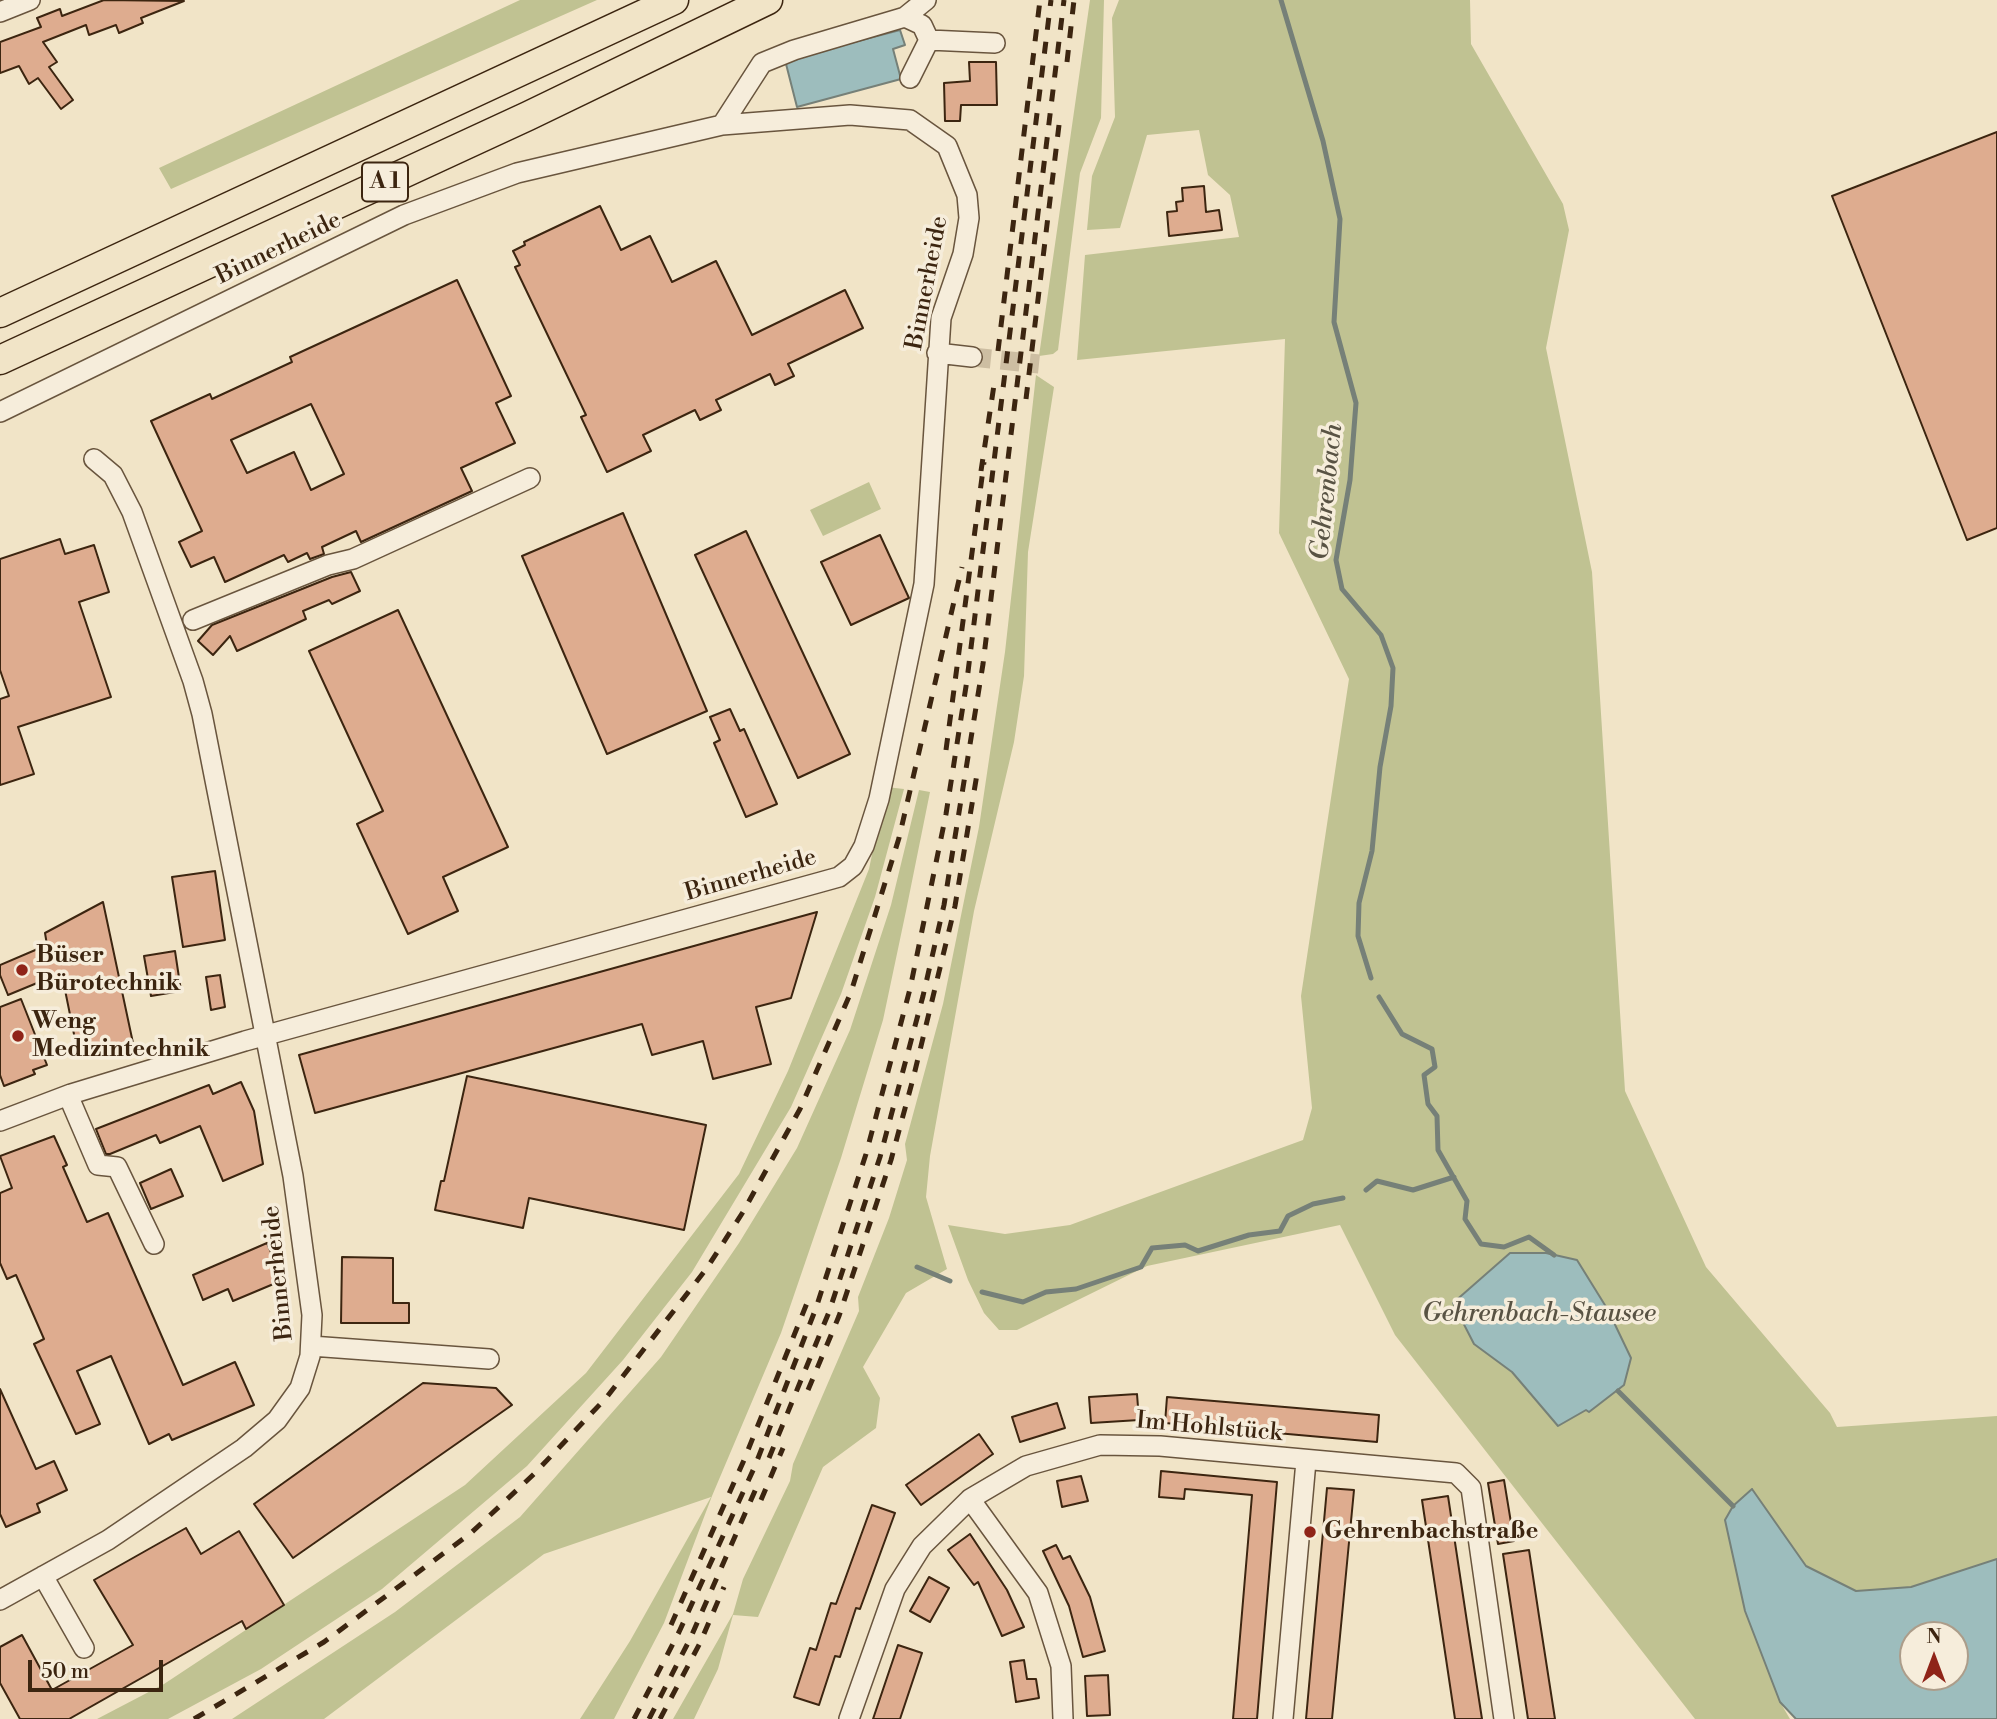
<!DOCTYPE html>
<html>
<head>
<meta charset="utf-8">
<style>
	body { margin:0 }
	#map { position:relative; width:1997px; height:1719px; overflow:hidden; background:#f1e4c7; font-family:"Libre Bodoni",serif }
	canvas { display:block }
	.north { position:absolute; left:1899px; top:1621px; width:70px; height:70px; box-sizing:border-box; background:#f6eddb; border:2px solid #ac9d8a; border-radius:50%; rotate:0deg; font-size:19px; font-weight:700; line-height:28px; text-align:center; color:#3c2510 }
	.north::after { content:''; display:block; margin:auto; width:24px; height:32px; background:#8f2418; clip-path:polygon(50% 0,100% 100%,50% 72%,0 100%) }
	.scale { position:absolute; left:28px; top:1660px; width:135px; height:32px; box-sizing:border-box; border:4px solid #3c2510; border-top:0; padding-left:9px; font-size:21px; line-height:24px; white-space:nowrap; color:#3c2510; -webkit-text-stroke:5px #f6eddb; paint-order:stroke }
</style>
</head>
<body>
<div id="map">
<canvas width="1997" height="1719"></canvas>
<div class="north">N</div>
<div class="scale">50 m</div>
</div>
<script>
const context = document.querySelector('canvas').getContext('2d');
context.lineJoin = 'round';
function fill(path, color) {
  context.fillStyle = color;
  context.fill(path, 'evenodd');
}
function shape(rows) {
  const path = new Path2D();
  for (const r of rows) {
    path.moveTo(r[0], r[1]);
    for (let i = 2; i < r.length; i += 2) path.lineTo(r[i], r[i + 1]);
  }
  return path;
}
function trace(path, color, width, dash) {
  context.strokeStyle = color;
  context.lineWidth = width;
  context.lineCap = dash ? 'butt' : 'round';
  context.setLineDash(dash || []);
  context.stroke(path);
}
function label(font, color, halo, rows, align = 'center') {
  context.font = font + ' "Libre Bodoni",serif';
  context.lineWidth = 7;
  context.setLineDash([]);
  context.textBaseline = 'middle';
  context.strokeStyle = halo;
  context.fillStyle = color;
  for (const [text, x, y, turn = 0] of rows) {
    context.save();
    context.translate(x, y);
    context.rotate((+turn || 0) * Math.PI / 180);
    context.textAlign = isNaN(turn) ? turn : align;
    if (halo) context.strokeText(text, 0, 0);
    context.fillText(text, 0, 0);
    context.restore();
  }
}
fill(shape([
	[520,0,597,0,171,189,159,168],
	[1090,0,1104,0,1101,118,1080,173,1058,350,1053,354,1039,356],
	[1119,0,1470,0,1471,44,1563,204,1569,230,1546,348,1592,572,1625,1091,1706,1267,1830,1413,1837,1427,1997,1416,1997,1559,1911,1587,1856,1591,1806,1566,1752,1489,1780,1702,1790,1719,1695,1719,1395,1335,1340,1225,1147,1266,1017,1330,999,1330,984,1313,968,1280,948,1225,1005,1234,1070,1225,1303,1140,1312,1108,1301,996,1349,679,1279,533,1285,339,1077,360,1085,255,1239,237,1230,195,1208,175,1199,130,1147,135,1120,228,1087,230,1092,176,1115,117,1112,18],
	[1036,375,1054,387,1028,552,1024,676,1014,742,974,911,930,1156,926,1197,947,1269,906,1293,863,1367,880,1398,876,1428,823,1467,758,1617,733,1615,718,1669,694,1719,673,1719,733,1614,743,1579,790,1481,793,1464,859,1311,858,1297,889,1218,907,1160,905,1144,943,1004,979,827,1005,652],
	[869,482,881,509,823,536,810,510],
	[886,787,904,789,875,897,841,994,791,1107,692,1272,623,1360,527,1466,382,1589,261,1669,168,1719,97,1719,164,1684,465,1485,586,1373,739,1174,788,1071,869,869],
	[919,790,930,792,906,911,883,1020,841,1158,781,1333,712,1496,664,1623,614,1719,580,1719,630,1641,711,1497,544,1554,324,1719,232,1719,395,1612,520,1517,661,1357,739,1243,797,1148,850,1030,891,905]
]), '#c0c292');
const water = shape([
	[900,30,905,45,893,49,901,79,797,107,785,60,900,30],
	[1510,1253,1546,1253,1577,1260,1608,1310,1631,1358,1624,1385,1589,1412,1586,1410,1558,1426,1512,1372,1474,1344,1453,1303,1510,1253],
	[1752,1489,1806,1566,1856,1591,1911,1587,1997,1559,1997,1719,1796,1719,1780,1702,1745,1611,1725,1520,1733,1506,1752,1489],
	[1913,1635,1955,1635,1955,1677,1913,1677,1913,1635]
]);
fill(water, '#9dbdbd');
trace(water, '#768078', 2);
trace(shape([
	[1281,0,1323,141,1340,219,1334,322,1356,403,1350,480,1336,560,1342,589,1381,635,1393,668,1391,706,1380,767,1372,851,1359,903,1358,936,1371,978],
	[1379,997,1402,1034,1432,1049,1435,1067,1424,1075,1428,1104,1437,1116,1438,1150,1467,1201,1465,1219,1481,1244,1504,1247,1529,1237,1554,1255],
	[1366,1190,1377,1181,1413,1190,1454,1177],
	[917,1267,950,1281],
	[982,1292,1023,1302,1046,1292,1076,1289,1141,1267,1152,1248,1185,1245,1198,1251,1249,1235,1280,1231,1288,1216,1313,1204,1343,1198],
	[1618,1391,1733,1506]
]), '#768078', 5);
const building = shape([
	[104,0,184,1,141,18,143,23,119,33,116,25,89,35,86,25,43,42,57,62,49,67,73,100,61,109,38,78,29,84,19,66,0,73,0,42,41,27,37,18,60,9,62,16,104,0],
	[969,62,996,62,997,105,961,105,960,121,945,121,944,83,970,81,969,62],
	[1997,132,1997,528,1967,540,1832,196,1997,132],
	[1204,186,1206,212,1219,210,1222,230,1169,236,1167,212,1177,211,1176,202,1183,201,1182,188,1204,186],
	[600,206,621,250,650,236,672,282,716,261,752,335,845,290,863,328,788,364,794,376,775,385,770,374,716,400,721,410,700,420,695,410,643,435,651,451,607,472,581,417,586,415,515,267,520,265,513,251,525,245,524,242,600,206],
	[457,280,511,396,496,403,515,443,461,468,472,491,361,542,356,531,322,547,324,554,310,559,307,553,288,562,284,555,225,582,214,557,191,567,179,542,202,531,151,421,210,394,212,399,292,362,290,357,457,280],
	[311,404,344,474,311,490,294,452,247,473,231,440,311,404],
	[623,513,707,711,607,754,522,556,623,513],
	[746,531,850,754,798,778,695,555,746,531],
	[880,535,909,598,851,625,821,562,880,535],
	[60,539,65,554,94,545,109,592,79,602,111,697,18,727,34,774,0,785,0,699,9,696,0,670,0,559,60,539],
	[351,572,360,591,332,604,329,600,303,611,306,619,237,651,230,636,213,655,198,641,212,625,332,577,351,572],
	[398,610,508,847,443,877,458,911,408,934,357,824,383,811,309,651,398,610],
	[730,709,740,731,744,729,777,804,746,817,714,743,720,740,710,717,730,709],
	[215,871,225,940,183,947,172,877,215,871],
	[103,902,133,1043,78,1054,64,985,56,987,54,976,8,995,0,975,0,965,47,945,45,933,103,902],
	[817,912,791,998,756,1007,771,1064,713,1079,703,1041,652,1055,642,1024,315,1113,299,1055,817,912],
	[175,951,181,991,151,996,144,956,175,951],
	[220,975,225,1007,211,1010,206,977,220,975],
	[21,999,47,1065,33,1070,35,1074,4,1086,0,1075,0,1007,21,999],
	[467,1076,706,1125,684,1230,529,1198,523,1228,435,1210,441,1181,444,1181,467,1076],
	[241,1082,254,1111,263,1164,223,1181,200,1126,160,1143,156,1135,110,1154,106,1154,96,1129,209,1085,213,1094,241,1082],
	[54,1136,67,1165,63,1167,87,1222,108,1213,183,1385,235,1362,254,1405,172,1440,169,1434,149,1444,111,1356,77,1371,100,1424,76,1434,34,1344,44,1339,16,1275,7,1279,0,1263,0,1193,12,1188,0,1156,54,1136],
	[171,1169,183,1196,151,1209,140,1183,171,1169],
	[267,1243,283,1280,233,1301,228,1289,203,1300,193,1275,267,1243],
	[342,1257,393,1258,393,1303,409,1303,409,1323,341,1323,342,1257],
	[423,1383,496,1388,512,1405,293,1558,254,1504,423,1383],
	[0,1389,36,1469,54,1461,67,1490,37,1504,40,1512,6,1527,0,1514,0,1389],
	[1137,1394,1139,1420,1091,1423,1089,1397,1137,1394],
	[1167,1397,1379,1415,1377,1442,1165,1423,1167,1397],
	[1057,1403,1065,1428,1020,1442,1012,1417,1057,1403],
	[979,1434,993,1454,921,1505,906,1485,979,1434],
	[1161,1471,1277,1482,1257,1719,1233,1719,1252,1495,1185,1489,1184,1499,1159,1497,1161,1471],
	[1081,1476,1088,1501,1062,1507,1057,1481,1081,1476],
	[1504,1480,1514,1541,1498,1544,1488,1483,1504,1480],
	[1327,1488,1354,1490,1343,1605,1332,1719,1306,1719,1327,1488],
	[1448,1496,1467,1622,1482,1719,1455,1719,1442,1632,1422,1500,1448,1496],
	[872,1505,895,1513,860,1609,856,1608,840,1657,835,1656,819,1705,794,1697,810,1648,816,1650,831,1603,836,1604,872,1505],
	[186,1528,201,1554,239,1531,284,1605,246,1629,242,1621,69,1719,20,1719,0,1683,0,1647,22,1635,52,1690,133,1645,94,1580,186,1528],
	[970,1534,1007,1590,1024,1627,1002,1636,978,1582,974,1585,948,1550,970,1534],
	[1056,1545,1063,1559,1070,1556,1090,1597,1105,1651,1083,1657,1069,1606,1043,1551,1056,1545],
	[1529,1550,1539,1616,1555,1719,1528,1719,1510,1600,1503,1554,1529,1550],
	[929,1577,949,1588,930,1622,910,1611,929,1577],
	[898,1645,922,1653,900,1719,873,1719,898,1645],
	[1024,1660,1027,1679,1036,1679,1039,1698,1016,1702,1010,1662,1024,1660],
	[1108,1675,1110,1715,1087,1716,1085,1676,1108,1675]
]);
fill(building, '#deac8f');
trace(building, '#3c2510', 2);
trace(shape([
	[972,357,1039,364]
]), '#cdbea2', 19, [19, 10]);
const minor = shape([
	[0,12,30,0],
	[905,17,922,25,929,40,910,78],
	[929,40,995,43],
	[722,125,762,63,794,50,905,17,926,0],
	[937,353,972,357],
	[0,412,404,215,517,173,722,125,850,115,910,120,947,146,967,195,969,218,963,254,941,318,924,584,879,799,864,846,853,866,839,877,821,882,245,1041,71,1094,0,1121],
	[193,620,328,565,353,559,530,478],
	[68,1095,98,1165,117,1167,154,1244],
	[311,1346,489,1359],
	[970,1499,1038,1593,1061,1666,1063,1719],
	[43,1576,84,1648],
	[0,1600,108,1540,244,1448,277,1420,300,1388,310,1356,312,1315,293,1176,202,714,193,681,132,512,113,475,94,459],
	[849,1719,895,1589,922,1546,970,1499,1026,1466,1100,1445,1160,1446,1456,1473,1471,1488,1504,1719],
	[1283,1719,1306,1461]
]);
const highway = shape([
	[0,313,674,0],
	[0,360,528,116,768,0]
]);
trace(minor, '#69553e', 22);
trace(highway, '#3c2510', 31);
trace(minor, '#f6eddb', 19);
trace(highway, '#f1e4c7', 28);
trace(shape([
	[1067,62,1074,0],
	[998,351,1040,0],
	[1026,399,1059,125],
	[981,471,994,385],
	[946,750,984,462],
	[808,1390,839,1316,891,1160,913,1079,955,906,977,774],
	[769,1458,829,1312,880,1157,923,996,944,905,983,664,1064,0],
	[761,1500,783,1448],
	[671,1625,744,1460,807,1303],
	[194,1719,324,1642,471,1533,534,1474,606,1398,707,1268,743,1212,800,1109,851,992,899,838,962,567],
	[634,1719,679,1632,755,1466,816,1308,866,1154,910,989,946,814,967,680,1051,0],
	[649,1719,690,1639,758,1484],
	[660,1719,700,1643,724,1587]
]), '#3c2510', 5, [12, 12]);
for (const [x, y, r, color] of [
	[22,970,7,"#8f2418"],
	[18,1036,7,"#8f2418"],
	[1310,1532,7,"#8f2418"]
]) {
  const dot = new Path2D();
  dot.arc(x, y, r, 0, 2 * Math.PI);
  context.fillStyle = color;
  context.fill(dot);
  trace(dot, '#f6eddb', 2.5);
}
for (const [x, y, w] of [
	[385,182,46]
]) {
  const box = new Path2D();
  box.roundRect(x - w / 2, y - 19.5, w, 39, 5);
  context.fillStyle = '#f6eddb';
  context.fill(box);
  trace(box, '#3c2510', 2);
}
label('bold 23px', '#3c2510', null, [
	["A 1",385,182]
]);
label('24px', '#3c2510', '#f6eddb', [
	["Binnerheide",279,249,-26],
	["Binnerheide",928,283,-79],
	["Binnerheide",751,876,-16],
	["Binnerheide",279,1273,-96],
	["Im Hohlstück",1209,1428,5]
]);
label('bold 24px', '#3c2510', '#f6eddb', [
	["Büser",36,956],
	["Bürotechnik",36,984],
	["Weng",32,1022],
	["Medizintechnik",32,1050],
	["Gehrenbachstraße",1324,1532]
], 'left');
label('italic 26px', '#595344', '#f6eddb', [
	["Gehrenbach",1328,492,-84],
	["Gehrenbach-Stausee",1539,1315]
]);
</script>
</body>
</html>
